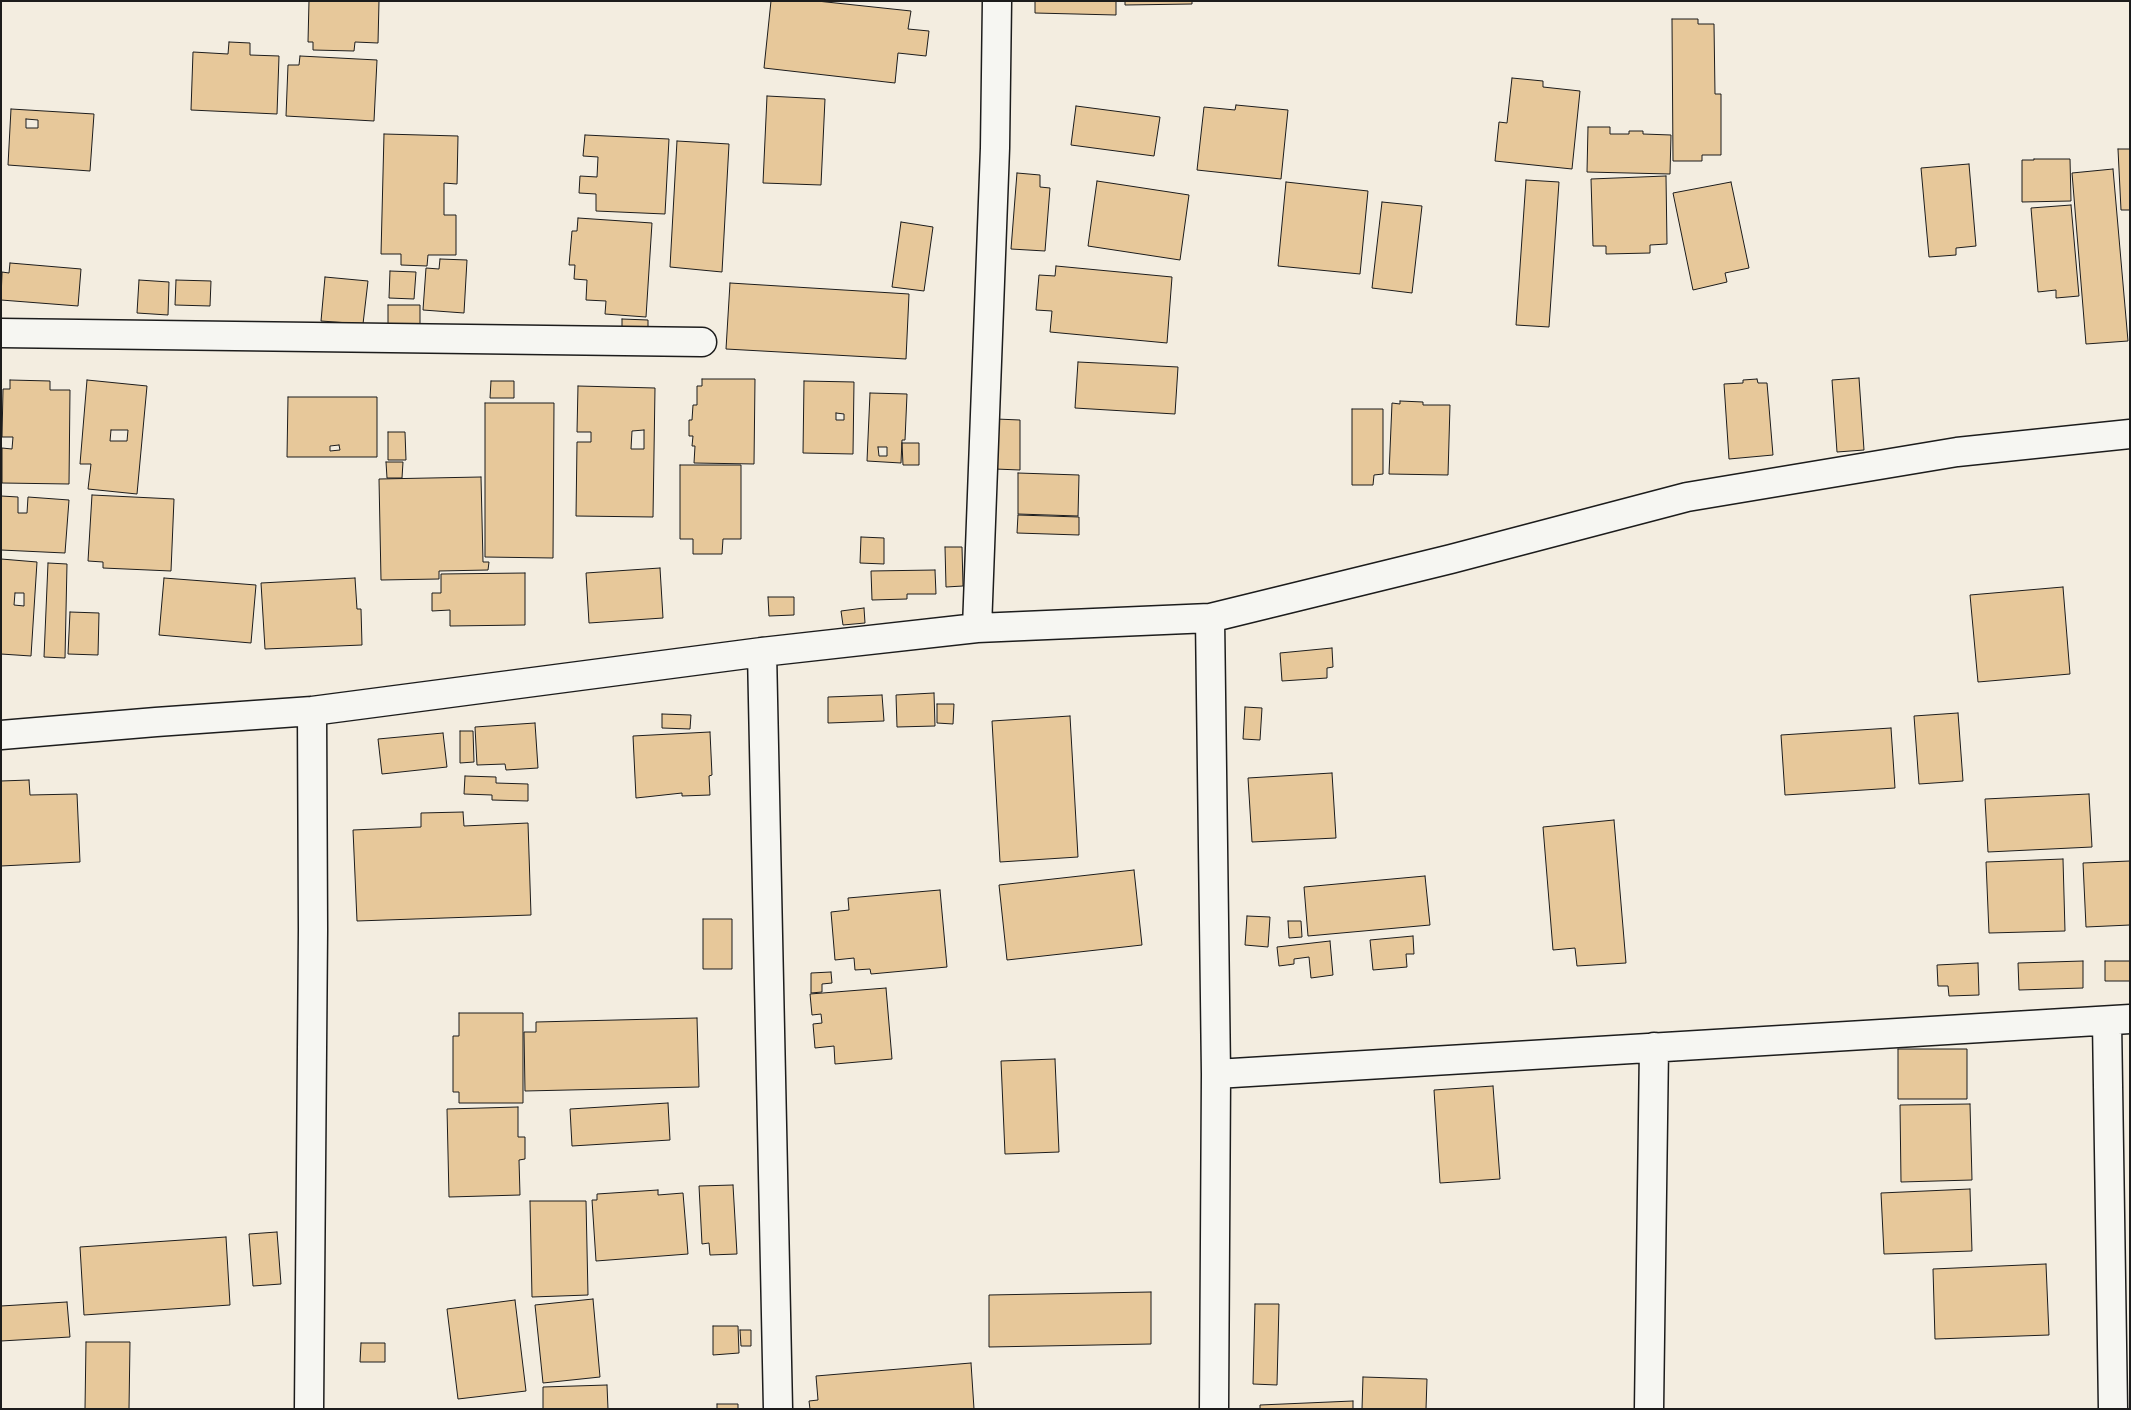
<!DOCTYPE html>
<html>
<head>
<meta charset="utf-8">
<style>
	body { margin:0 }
	#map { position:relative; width:2131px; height:1410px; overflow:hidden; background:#f3ede0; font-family:"Patrick Hand",sans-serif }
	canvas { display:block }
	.frame { position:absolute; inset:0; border:2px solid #1c1c1c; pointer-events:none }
</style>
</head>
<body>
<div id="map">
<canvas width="2131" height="1410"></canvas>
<div class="frame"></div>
</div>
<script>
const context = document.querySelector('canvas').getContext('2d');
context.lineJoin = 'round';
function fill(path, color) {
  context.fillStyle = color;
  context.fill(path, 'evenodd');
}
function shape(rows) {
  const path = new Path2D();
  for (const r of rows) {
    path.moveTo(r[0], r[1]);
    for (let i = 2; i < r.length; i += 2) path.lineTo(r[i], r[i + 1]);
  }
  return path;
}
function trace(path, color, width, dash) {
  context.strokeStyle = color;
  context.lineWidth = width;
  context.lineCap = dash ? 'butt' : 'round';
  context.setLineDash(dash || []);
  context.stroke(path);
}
const building = shape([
	[309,1,379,1,378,43,355,42,354,51,313,50,313,42,308,42,309,1],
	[771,1,817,1,911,11,908,29,929,31,926,56,898,53,895,83,764,68,771,1],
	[1035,1,1116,1,1116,15,1035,13,1035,1],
	[1125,1,1192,1,1192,4,1125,5,1125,1],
	[1672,19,1698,19,1698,24,1714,24,1715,94,1721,94,1721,155,1702,155,1702,161,1673,161,1672,19],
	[229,42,250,43,250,55,279,56,277,114,191,110,193,52,228,54,229,42],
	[300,56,377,60,374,121,286,116,288,65,299,65,300,56],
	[1512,78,1543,81,1543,87,1580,91,1572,169,1495,161,1499,122,1507,123,1512,78],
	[767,96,825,99,821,185,763,183,767,96],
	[1236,105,1288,110,1281,179,1197,170,1204,107,1235,110,1236,105],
	[1076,106,1160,117,1154,156,1071,145,1076,106],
	[11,109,94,114,90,171,8,165,11,109],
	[26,119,38,120,38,128,26,128,26,119],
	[1588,127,1610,127,1610,134,1629,134,1629,131,1643,131,1643,134,1671,135,1670,174,1587,172,1588,127],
	[384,134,458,136,457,184,444,183,444,215,456,215,456,255,428,255,427,266,401,265,401,254,381,254,384,134],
	[585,135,669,139,665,214,596,211,596,194,579,193,580,176,597,177,598,157,583,156,585,135],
	[677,141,729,144,722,272,670,267,677,141],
	[2118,149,2130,149,2130,210,2121,210,2118,149],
	[2034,159,2070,159,2071,201,2022,202,2022,160,2034,160,2034,159],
	[1969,164,1976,246,1956,248,1956,255,1929,257,1921,168,1969,164],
	[2113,169,2128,341,2086,344,2072,173,2113,169],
	[1017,173,1040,175,1040,187,1050,188,1045,251,1011,249,1017,173],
	[1666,176,1667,244,1650,245,1650,253,1606,254,1606,246,1593,246,1591,179,1666,176],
	[1526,180,1559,182,1549,327,1516,325,1526,180],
	[1097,181,1189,195,1180,260,1088,246,1097,181],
	[1286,182,1368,191,1360,274,1278,266,1286,182],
	[1731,182,1749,268,1725,273,1727,282,1693,290,1673,193,1731,182],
	[1382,202,1422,206,1412,293,1372,288,1382,202],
	[2071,205,2079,296,2056,298,2056,290,2038,292,2031,208,2071,205],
	[578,218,652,223,646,317,605,314,606,301,586,300,587,280,574,279,575,265,569,265,572,231,577,231,578,218],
	[901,222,933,227,924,291,892,287,901,222],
	[440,259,467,260,464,313,423,310,426,268,439,269,440,259],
	[10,263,81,269,78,306,1,300,2,272,9,273,10,263],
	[1056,266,1172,277,1167,343,1050,332,1052,311,1036,310,1039,275,1055,276,1056,266],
	[390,271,416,272,414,299,389,298,390,271],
	[325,277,368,281,363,324,321,321,325,277],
	[139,280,169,282,168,315,137,313,139,280],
	[176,280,211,281,210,306,175,305,176,280],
	[730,283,909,294,906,359,726,349,730,283],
	[388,305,420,305,420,327,388,327,388,305],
	[622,319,648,320,648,332,622,331,622,319],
	[1078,362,1178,367,1175,414,1075,408,1078,362],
	[1859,378,1864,450,1837,452,1832,380,1859,378],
	[702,379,755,379,754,464,694,463,695,446,692,446,693,436,689,436,689,420,692,420,693,405,697,405,697,386,702,386,702,379],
	[1757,379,1758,383,1767,383,1773,455,1729,459,1724,384,1743,383,1743,380,1757,379],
	[10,380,50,381,50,390,70,390,69,484,2,483,2,448,12,449,13,437,2,437,3,389,10,389,10,380],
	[87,380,147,386,137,494,88,489,91,464,80,464,87,380],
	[111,430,128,430,127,441,110,441,111,430],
	[491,381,514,381,514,398,490,398,491,381],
	[804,381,854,382,853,454,803,453,804,381],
	[836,413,844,414,844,420,836,420,836,413],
	[578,386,655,388,653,517,576,516,577,442,591,442,591,432,577,432,578,386],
	[644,430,644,449,631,449,632,431,644,430],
	[870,393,907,394,905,440,902,440,901,463,867,461,870,393],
	[878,447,887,447,887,456,879,456,878,447],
	[288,397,377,397,377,457,287,457,288,397],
	[339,445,340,450,330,451,330,446,339,445],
	[1400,401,1423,402,1423,405,1450,405,1448,475,1389,474,1392,403,1400,404,1400,401],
	[485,403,554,403,553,558,485,557,485,403],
	[1352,409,1383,409,1383,474,1374,475,1373,485,1352,485,1352,409],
	[996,419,1020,420,1020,470,995,469,996,419],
	[388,432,405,432,406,460,388,460,388,432],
	[902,443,919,443,919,465,903,465,902,443],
	[386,462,403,462,402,478,387,478,386,462],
	[680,465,741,465,741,539,723,539,722,554,693,554,693,539,680,539,680,465],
	[1018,473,1079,475,1078,516,1018,514,1018,473],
	[481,477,483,562,489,562,488,570,439,571,439,579,381,580,379,479,481,477],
	[92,495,174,499,171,571,103,568,103,562,88,561,92,495],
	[1,496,18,497,18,513,27,513,28,497,69,500,65,553,1,550,1,496],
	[1018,515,1079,517,1079,535,1017,533,1018,515],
	[861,537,884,538,884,564,860,563,861,537],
	[945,547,962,547,963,586,946,587,945,547],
	[1,559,37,562,31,656,1,654,1,559],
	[15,593,24,593,24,606,14,605,15,593],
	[48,563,67,564,65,658,44,657,48,563],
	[660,568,663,618,589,623,586,573,660,568],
	[935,570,936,594,907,594,907,599,872,600,871,571,935,570],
	[525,573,525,625,450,626,450,610,432,611,432,593,441,593,441,574,525,573],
	[164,578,256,585,251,643,159,635,164,578],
	[355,578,357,609,361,609,362,645,265,649,261,583,355,578],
	[2063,587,2070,674,1978,682,1970,595,2063,587],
	[768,597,794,597,794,615,769,616,768,597],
	[864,608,865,623,843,625,841,611,864,608],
	[70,612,99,613,98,655,68,654,70,612],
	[1332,648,1333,667,1327,668,1327,678,1282,681,1280,653,1332,648],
	[934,693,935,726,897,727,896,695,934,693],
	[882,695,884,721,828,723,828,697,882,695],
	[937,704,954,704,953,724,937,723,937,704],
	[1245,707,1262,708,1260,740,1243,739,1245,707],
	[1958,713,1963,781,1919,784,1914,716,1958,713],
	[662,714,691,715,690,729,662,728,662,714],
	[1070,716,1078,857,1000,862,992,721,1070,716],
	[535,723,538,768,506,770,505,764,477,765,475,727,535,723],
	[1891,728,1895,788,1785,795,1781,735,1891,728],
	[460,731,473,731,474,762,460,763,460,731],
	[710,732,712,775,709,776,710,795,682,796,682,793,636,798,633,736,710,732],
	[443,733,447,767,382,774,378,739,443,733],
	[1332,773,1336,838,1252,842,1248,778,1332,773],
	[465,776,496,777,496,783,528,784,528,801,492,800,492,795,464,794,465,776],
	[29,780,30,795,77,794,80,862,1,866,1,781,29,780],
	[2089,794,2092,847,1988,852,1985,799,2089,794],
	[463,812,464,826,528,823,531,915,357,921,353,830,421,827,421,813,463,812],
	[1614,820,1626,963,1577,966,1575,948,1553,950,1543,827,1614,820],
	[2063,859,2065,931,1989,933,1986,862,2063,859],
	[2130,861,2130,925,2086,927,2083,863,2130,861],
	[1134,870,1142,945,1007,960,999,885,1134,870],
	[1425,876,1430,925,1308,936,1304,887,1425,876],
	[940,890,947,967,871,974,870,969,855,970,854,958,835,960,831,912,849,910,848,898,940,890],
	[1247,916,1270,917,1268,947,1245,945,1247,916],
	[703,919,732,919,732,969,703,969,703,919],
	[1288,921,1301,921,1302,937,1289,938,1288,921],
	[1413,936,1414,954,1406,954,1407,967,1373,970,1370,940,1413,936],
	[1330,941,1333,975,1311,978,1309,957,1294,959,1294,964,1279,966,1277,947,1330,941],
	[2083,961,2083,988,2019,990,2018,963,2083,961],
	[2105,961,2130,961,2130,981,2105,981,2105,961],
	[1978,963,1979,995,1949,996,1948,986,1938,986,1937,965,1978,963],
	[831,972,832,983,822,984,822,992,811,993,811,973,831,972],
	[886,988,892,1059,835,1064,834,1046,815,1048,813,1024,822,1023,821,1014,812,1015,810,994,886,988],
	[459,1013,523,1013,523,1103,459,1103,459,1092,453,1092,453,1036,459,1036,459,1013],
	[697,1018,699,1087,525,1091,524,1032,536,1032,536,1022,697,1018],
	[1898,1049,1967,1049,1967,1099,1898,1099,1898,1049],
	[1055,1059,1059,1152,1005,1154,1001,1061,1055,1059],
	[1493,1086,1500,1179,1440,1183,1434,1090,1493,1086],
	[668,1103,670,1140,572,1146,570,1109,668,1103],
	[1970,1104,1972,1180,1901,1182,1900,1105,1970,1104],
	[518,1107,518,1137,525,1137,525,1159,519,1160,520,1195,449,1197,447,1109,518,1107],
	[733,1185,737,1254,710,1255,709,1243,702,1244,699,1186,733,1185],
	[1970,1189,1972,1251,1884,1254,1881,1193,1970,1189],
	[658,1190,658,1195,683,1193,688,1254,596,1261,592,1200,597,1200,597,1194,658,1190],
	[530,1201,586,1201,588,1295,532,1297,530,1201],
	[277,1232,281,1284,253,1286,249,1234,277,1232],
	[226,1237,230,1305,84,1315,80,1247,226,1237],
	[2046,1264,2049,1335,1935,1339,1933,1269,2046,1264],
	[1151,1292,1151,1344,989,1347,989,1295,1151,1292],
	[593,1299,600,1377,543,1383,535,1305,593,1299],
	[515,1300,526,1391,458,1399,447,1309,515,1300],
	[67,1302,70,1337,1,1341,1,1306,67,1302],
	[1255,1304,1279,1304,1277,1385,1253,1384,1255,1304],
	[713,1326,738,1326,739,1353,713,1355,713,1326],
	[740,1330,751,1330,751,1346,741,1346,740,1330],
	[86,1342,130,1342,129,1409,85,1409,86,1342],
	[361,1343,385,1343,385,1362,360,1362,361,1343],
	[971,1363,974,1409,810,1409,809,1401,818,1400,816,1376,971,1363],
	[1363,1377,1427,1379,1426,1409,1362,1409,1363,1377],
	[607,1385,608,1409,543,1409,543,1387,607,1385],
	[1353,1401,1353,1409,1260,1409,1260,1405,1353,1401],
	[717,1404,738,1404,738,1409,717,1409,717,1404]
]);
fill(building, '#e7c89a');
trace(building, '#1c1c1c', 1);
const minor = shape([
	[1,333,702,342],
	[1210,618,1216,1074,1214,1409],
	[977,628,995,148,997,1],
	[762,652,778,1409],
	[1,735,156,722,312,711,762,652,977,628,1210,618,1451,559,1687,497,1957,452,2130,434],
	[2107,1021,2113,1409],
	[1216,1074,2130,1019],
	[309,1409,313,930,312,711],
	[1649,1409,1654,1047]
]);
trace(minor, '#1c1c1c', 31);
trace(minor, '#f6f6f2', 28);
</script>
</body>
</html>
